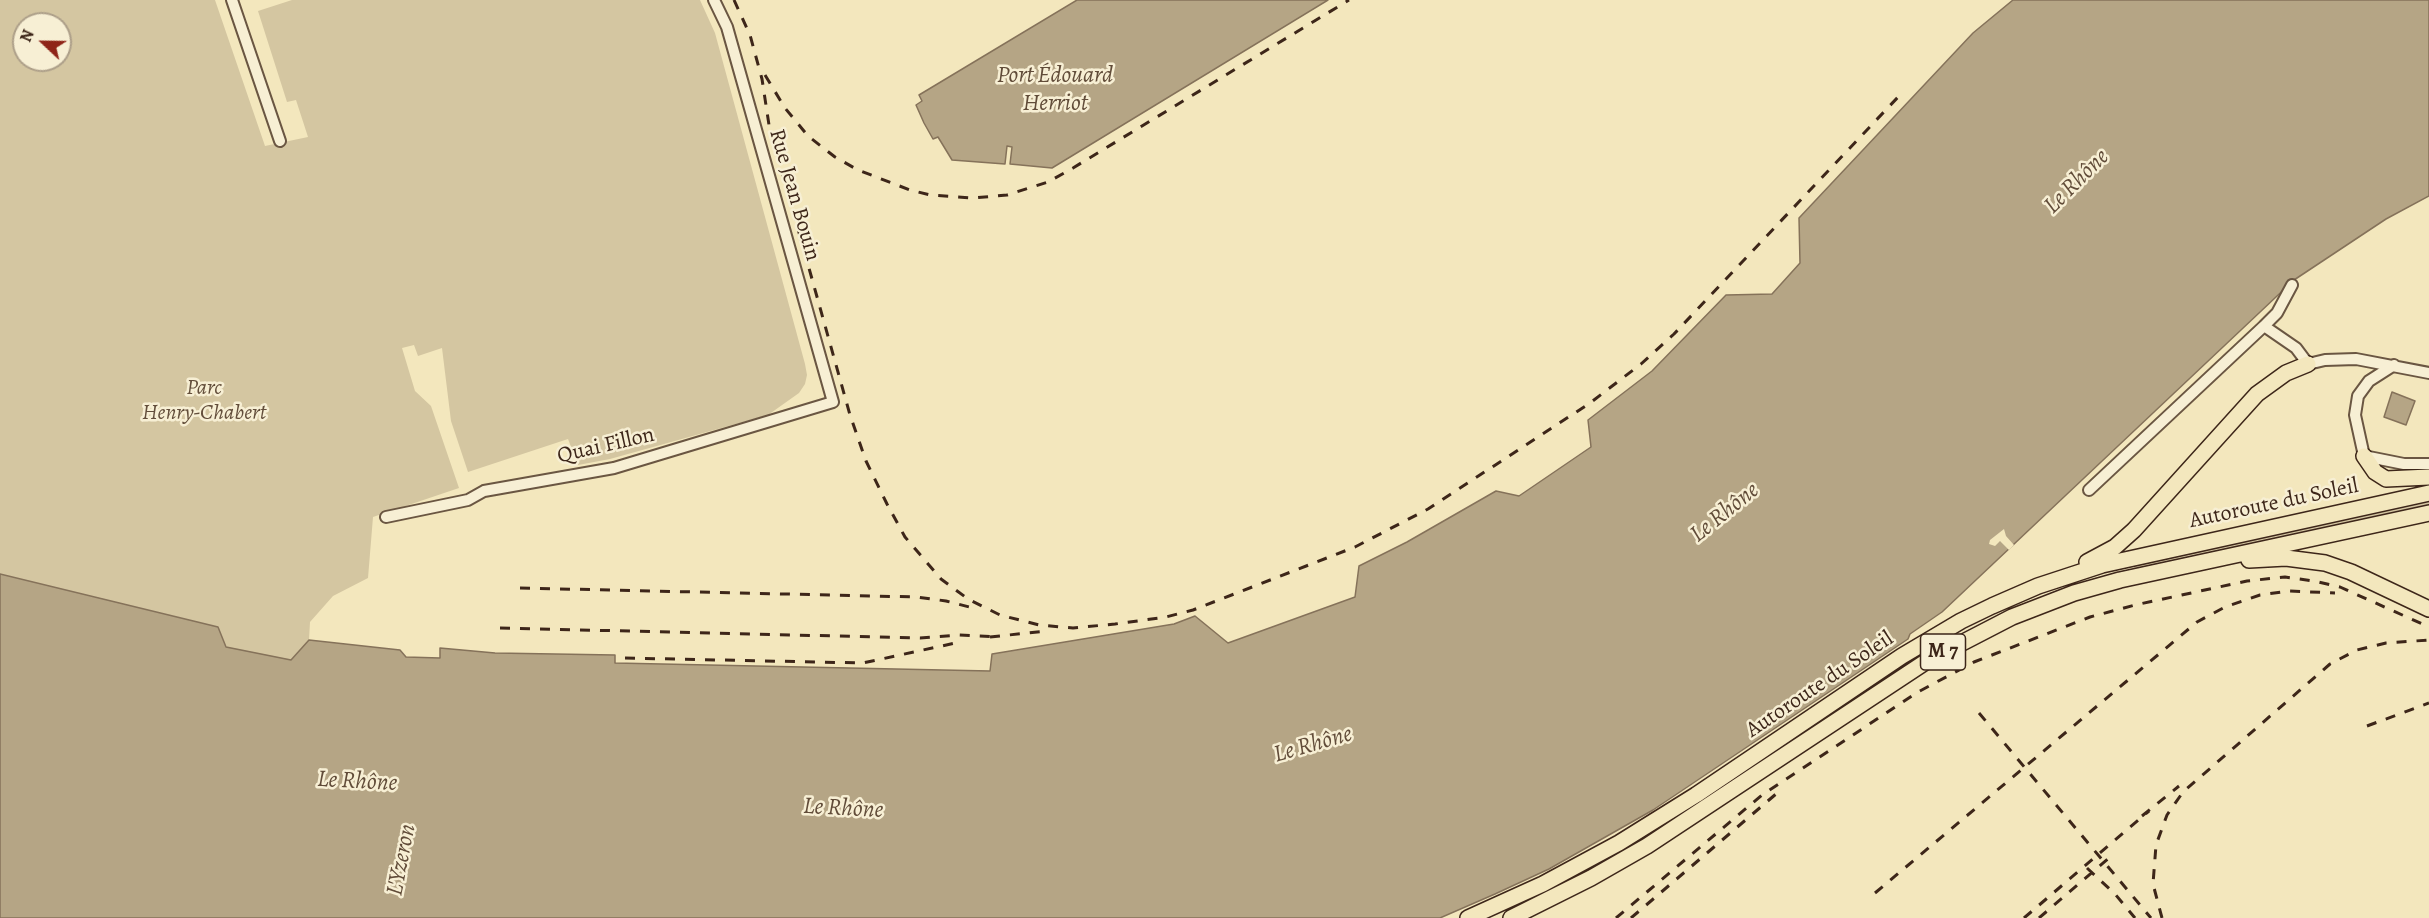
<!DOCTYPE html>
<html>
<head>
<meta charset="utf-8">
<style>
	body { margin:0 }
	#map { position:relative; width:2429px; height:918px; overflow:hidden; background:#f3e7bd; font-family:Alegreya,serif }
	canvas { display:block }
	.north { position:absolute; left:12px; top:12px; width:60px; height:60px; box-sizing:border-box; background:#f7efd4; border:2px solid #ad9f89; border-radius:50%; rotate:292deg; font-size:16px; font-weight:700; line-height:24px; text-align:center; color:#3d2619 }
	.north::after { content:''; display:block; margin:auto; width:21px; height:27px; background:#8f2418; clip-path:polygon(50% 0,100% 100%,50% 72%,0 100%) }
</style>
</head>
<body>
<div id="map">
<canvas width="2429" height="918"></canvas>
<div class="north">N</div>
</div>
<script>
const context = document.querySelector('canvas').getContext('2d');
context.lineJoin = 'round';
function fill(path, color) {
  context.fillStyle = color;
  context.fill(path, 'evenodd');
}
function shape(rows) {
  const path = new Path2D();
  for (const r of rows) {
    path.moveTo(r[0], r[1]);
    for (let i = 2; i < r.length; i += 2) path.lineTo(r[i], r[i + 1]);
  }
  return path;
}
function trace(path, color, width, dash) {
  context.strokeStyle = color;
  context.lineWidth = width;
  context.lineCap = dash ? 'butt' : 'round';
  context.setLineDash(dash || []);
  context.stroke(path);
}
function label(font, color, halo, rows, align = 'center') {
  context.font = font + ' Alegreya,serif';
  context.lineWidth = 5;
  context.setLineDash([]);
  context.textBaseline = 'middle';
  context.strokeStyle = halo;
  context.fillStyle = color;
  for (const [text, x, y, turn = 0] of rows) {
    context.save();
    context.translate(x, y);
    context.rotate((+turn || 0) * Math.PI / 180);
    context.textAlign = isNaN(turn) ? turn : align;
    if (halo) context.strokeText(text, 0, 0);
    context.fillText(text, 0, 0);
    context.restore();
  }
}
fill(shape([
	[0,0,215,0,265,146,308,137,296,100,287,102,258,11,292,0,700,0,715,33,805,364,807,375,805,384,799,393,768,415,610,459,578,465,568,439,468,472,451,421,442,348,418,356,414,345,402,348,415,391,431,406,459,488,373,517,368,578,333,596,310,622,309,640,291,660,226,647,217,627,0,574],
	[24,24,60,24,60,60,24,60],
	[2429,500,2429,505,2134,569,2134,565]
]), '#d4c6a1');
const water = shape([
	[1077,0,1328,0,1052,168,1010,164,1012,147,1007,146,1005,164,952,160,938,137,933,139,924,123,916,105,922,101,919,95,1077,0],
	[2013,0,2429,0,2429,196,2386,219,2294,280,1942,612,1910,634,1908,639,1653,810,1549,869,1495,894,1440,918,0,918,0,574,218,627,226,647,291,660,309,640,400,650,406,657,440,658,440,648,495,653,615,655,615,663,990,671,992,654,1174,624,1195,616,1228,643,1355,597,1359,566,1407,542,1496,491,1519,496,1591,447,1588,420,1652,371,1726,295,1772,294,1800,263,1799,218,1973,33,2013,0],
	[2392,392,2415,401,2406,425,2384,417,2392,392]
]);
fill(water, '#b5a585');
trace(water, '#85725a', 1.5);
fill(shape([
	[2004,529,2006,536,2014,545,2009,550,2000,541,1995,546,1989,544,1990,540]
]), '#f3e7bd');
const minor = shape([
	[232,0,280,141],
	[2264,326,2277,313,2292,285],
	[2394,365,2369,381,2358,396,2355,415,2364,456,2404,464,2429,464],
	[2089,490,2264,326,2296,348,2308,364,2325,360,2356,359,2429,373],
	[386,517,468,500,484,491,614,468,833,402,727,27,714,0]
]);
const highway = shape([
	[2364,456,2375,472,2386,479,2429,477],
	[2249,560,2286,558,2325,563,2351,572,2429,609],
	[2087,562,2115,547,2134,530,2257,394,2286,373,2308,364],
	[1468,918,1543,884,1619,843,1696,795,1902,656,1961,621,1992,606,2038,586,2102,565,2429,493],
	[1511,918,1591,878,1647,846,1927,661,2012,617,2074,593,2120,580,2429,513]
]);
trace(minor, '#6a5642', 14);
trace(highway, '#3d2619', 18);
trace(minor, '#f7efd4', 10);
trace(highway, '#f3e7bd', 15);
trace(shape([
	[734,0,750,35,762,79,769,125,850,415,866,461,887,504,905,537,941,579,968,599,1000,615,1039,625,1073,628,1115,624,1166,617,1193,610,1355,547,1428,509,1590,403,1641,364,1674,334,1899,96],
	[765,75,785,108,808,136,835,157,858,170,910,190,930,195,973,198,1007,195,1048,182,1073,168,1349,0],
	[520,588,917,597,946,601,977,609],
	[500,628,920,638,959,635,998,637],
	[990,637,1046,631],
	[625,658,863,663,960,642],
	[1979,713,2151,918],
	[2367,726,2429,703],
	[2142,816,2179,786],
	[2087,868,2115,894,2135,918],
	[1875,893,2197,622,2225,607,2260,595,2289,591,2335,593],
	[1616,918,1762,795,1918,692,1974,662,2090,617,2135,605,2247,581,2285,577,2314,581,2340,587,2429,627],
	[1631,918,1776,794],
	[2024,918,2149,811],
	[2039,918,2109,858],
	[2162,918,2153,884,2156,845,2167,815,2183,792,2330,664,2357,650,2386,643,2429,640]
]), '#3d2619', 3, [10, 10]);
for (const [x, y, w] of [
	[1943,652,45]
]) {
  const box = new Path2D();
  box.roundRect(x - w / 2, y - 18, w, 36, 4.5);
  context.fillStyle = '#f7efd4';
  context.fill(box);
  trace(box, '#3d2619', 1.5);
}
label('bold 21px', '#3d2619', null, [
	["M 7",1943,652]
]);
label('22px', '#3d2619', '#f7efd4', [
	["Rue Jean Bouin",794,195,74],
	["Quai Fillon",606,446,-13],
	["Autoroute du Soleil",2274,504,-12],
	["Autoroute du Soleil",1820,685,-34]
]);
label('italic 22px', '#634e3b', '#f7efd4', [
	["Parc",204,389],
	["Henry-Chabert",204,414]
]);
label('italic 24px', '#614c39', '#f7efd4', [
	["Port Édouard",1055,76],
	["Herriot",1055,104],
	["Le Rhône",2077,182,-45],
	["Le Rhône",1725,513,-39],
	["Le Rhône",1313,745,-16],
	["Le Rhône",357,782,3],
	["Le Rhône",843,809,3],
	["L'Yzeron",402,860,-79]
]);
</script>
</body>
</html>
